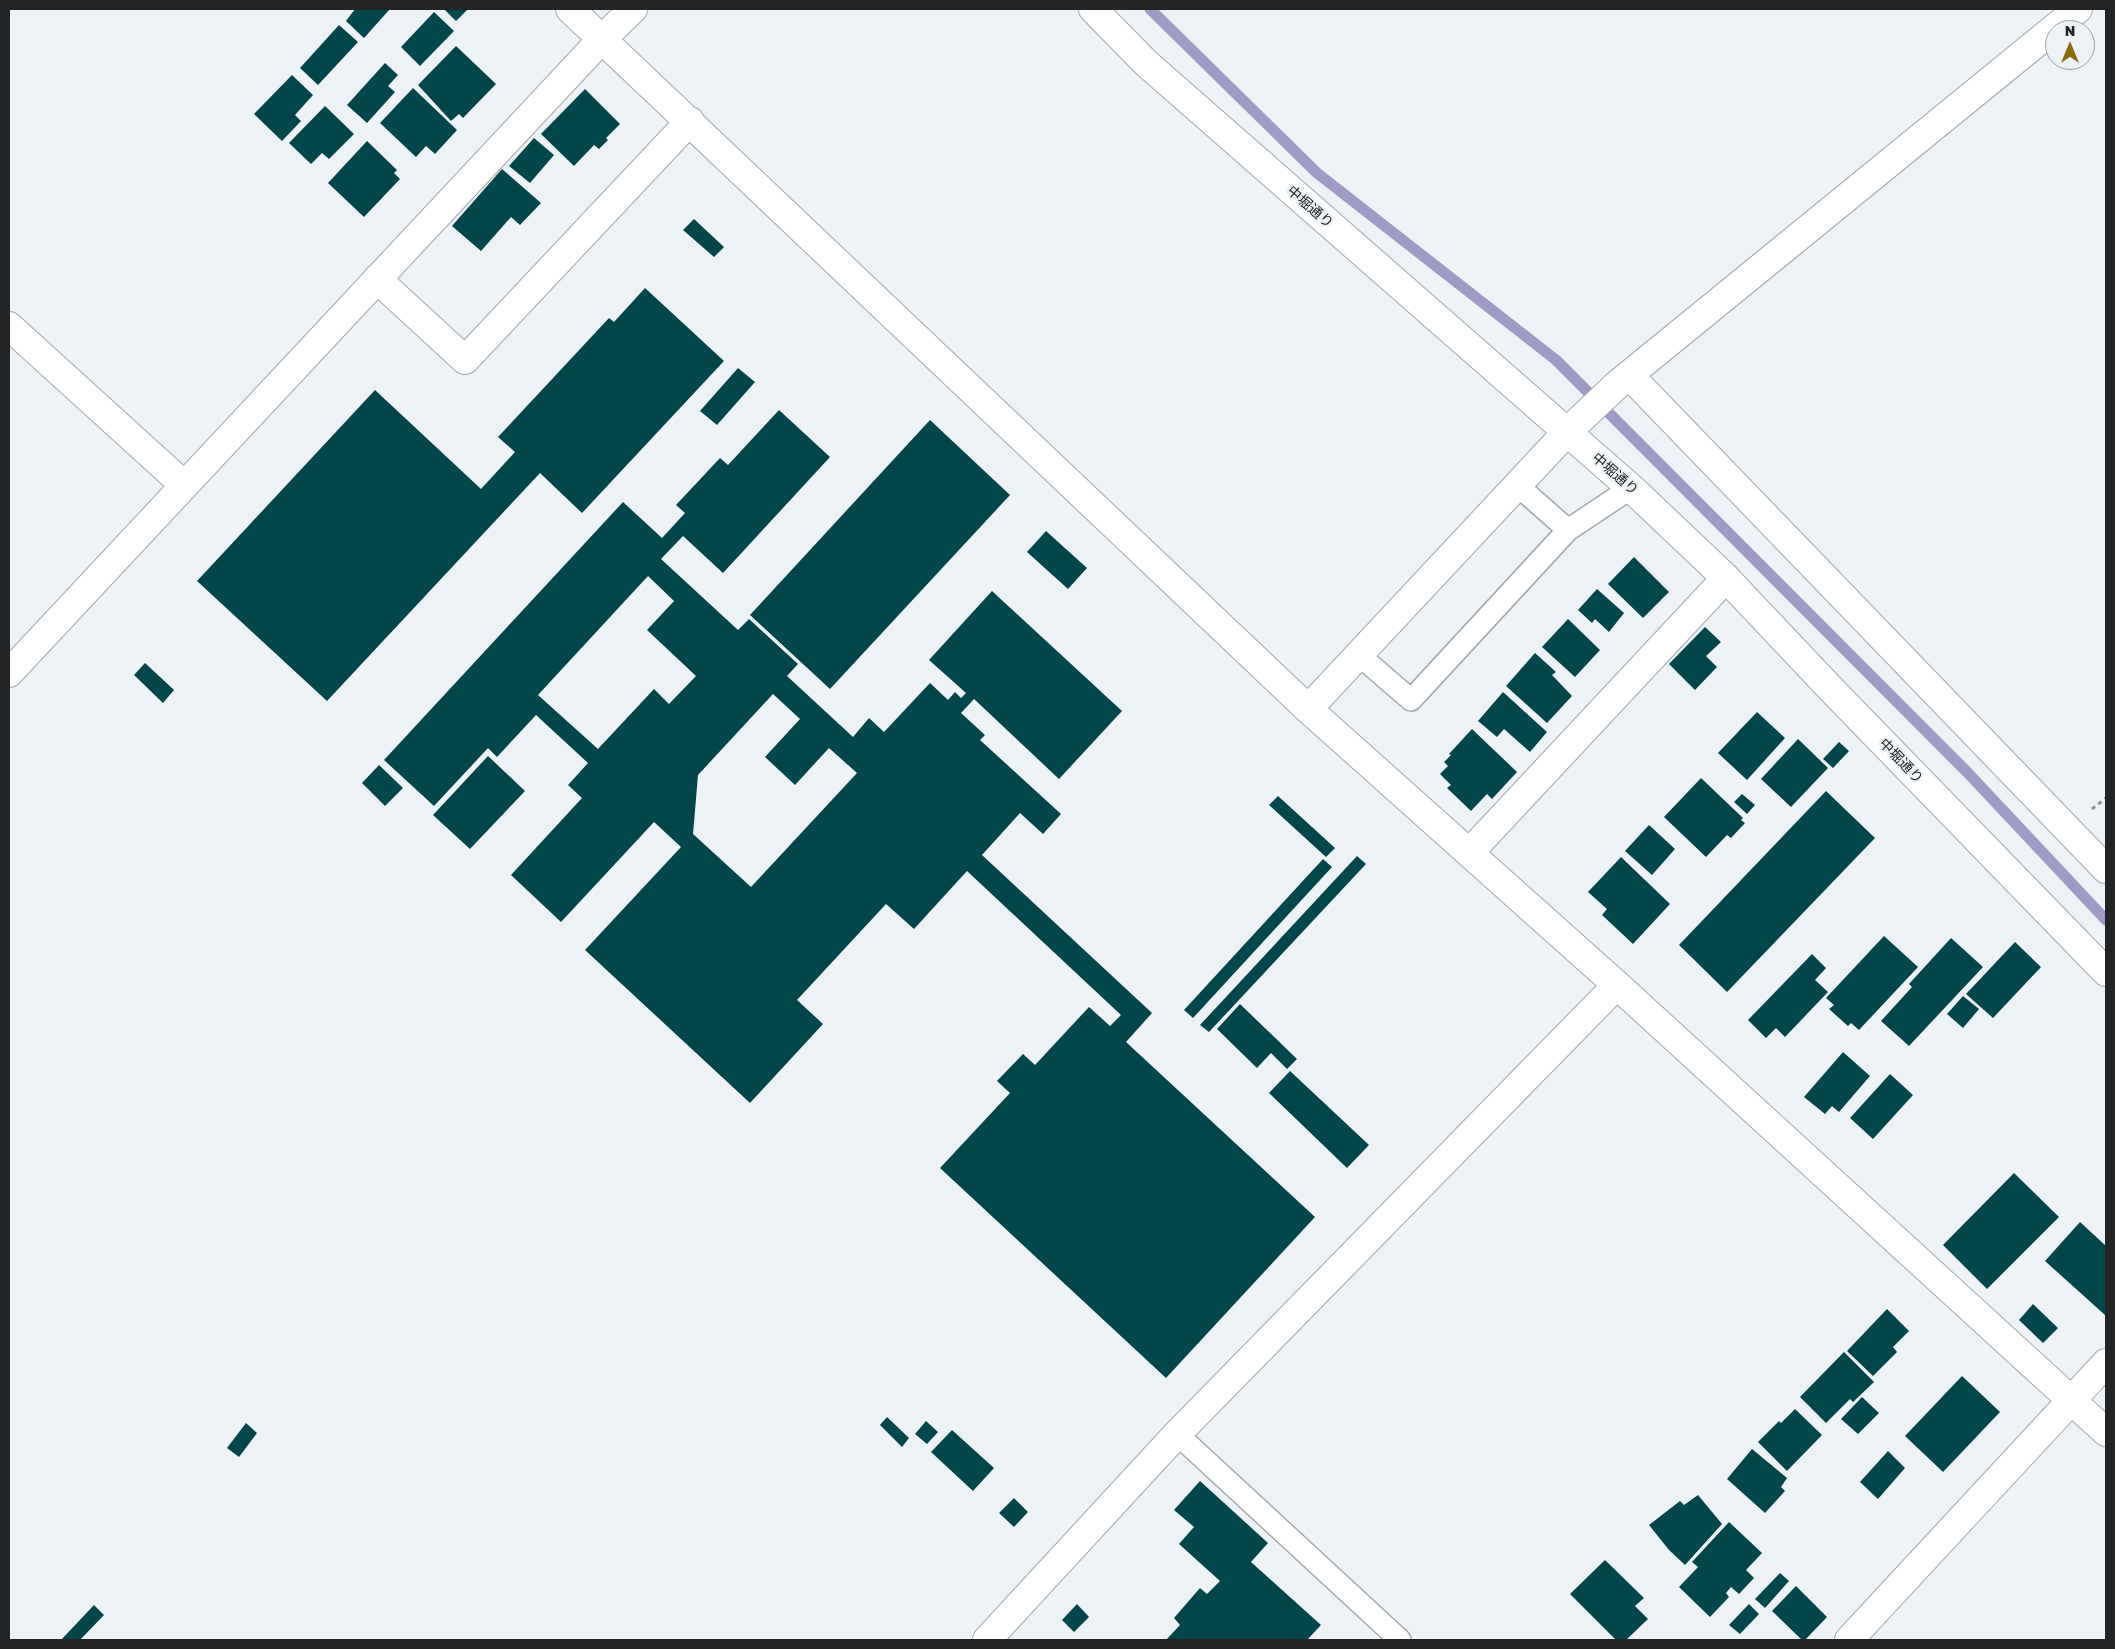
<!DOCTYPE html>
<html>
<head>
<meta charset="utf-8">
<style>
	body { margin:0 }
	#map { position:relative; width:2115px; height:1649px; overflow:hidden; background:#ecf2f5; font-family:"Golos Text",sans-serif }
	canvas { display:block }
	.frame { position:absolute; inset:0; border:10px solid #222425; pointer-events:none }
	.north { position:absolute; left:2045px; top:20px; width:50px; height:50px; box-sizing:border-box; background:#ecf2f5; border:1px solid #9ba0a2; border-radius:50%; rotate:0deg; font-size:14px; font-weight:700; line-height:20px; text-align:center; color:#222425 }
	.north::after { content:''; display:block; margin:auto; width:18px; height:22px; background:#8c6b0c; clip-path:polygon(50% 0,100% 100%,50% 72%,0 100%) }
</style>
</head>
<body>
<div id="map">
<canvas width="2115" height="1649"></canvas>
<div class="frame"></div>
<div class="north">N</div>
</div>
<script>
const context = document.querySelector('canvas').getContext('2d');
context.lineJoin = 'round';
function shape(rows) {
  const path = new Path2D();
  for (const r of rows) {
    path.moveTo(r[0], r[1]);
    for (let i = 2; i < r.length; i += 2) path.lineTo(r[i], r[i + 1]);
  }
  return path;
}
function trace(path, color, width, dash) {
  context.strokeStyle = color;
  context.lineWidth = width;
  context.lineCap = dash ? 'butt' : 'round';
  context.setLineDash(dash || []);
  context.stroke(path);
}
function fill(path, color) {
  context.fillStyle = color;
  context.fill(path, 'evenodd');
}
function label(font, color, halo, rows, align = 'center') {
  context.font = font + ' "Golos Text","Noto Sans JP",sans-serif';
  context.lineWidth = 5;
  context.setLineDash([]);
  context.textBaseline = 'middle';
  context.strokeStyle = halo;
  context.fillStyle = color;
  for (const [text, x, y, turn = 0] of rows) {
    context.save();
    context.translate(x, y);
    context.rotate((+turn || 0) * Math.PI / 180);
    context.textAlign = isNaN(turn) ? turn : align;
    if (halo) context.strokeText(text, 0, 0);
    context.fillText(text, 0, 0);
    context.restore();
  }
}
trace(shape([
	[1150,9,1317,173,1556,360,1968,773,2106,920]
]), '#a09bc6', 11);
fill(shape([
	[355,9,390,9,364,38,346,21],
	[444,9,468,9,456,21],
	[434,12,454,31,420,66,401,47],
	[339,25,358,42,318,85,300,68],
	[456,46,496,84,463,118,459,114,451,121,418,85],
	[385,63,398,75,388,86,395,92,367,123,347,105],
	[292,75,313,95,295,115,301,121,282,141,254,114],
	[413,88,457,130,435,154,426,146,416,157,380,123],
	[585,89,620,124,606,138,608,140,599,149,594,145,574,166,541,134],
	[325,106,354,134,329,159,322,153,311,164,289,143],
	[534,138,554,155,530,183,509,166],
	[367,141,397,170,394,173,400,179,364,217,328,183],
	[502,169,541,203,520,225,511,217,481,251,452,226],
	[694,219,724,247,714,257,683,230],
	[645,288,724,361,582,513,540,473,327,701,197,581,375,390,481,489,515,452,498,437,609,318,614,322],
	[738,368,755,382,717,425,700,411],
	[779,410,830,457,723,573,683,536,661,559,738,630,749,619,798,664,787,676,853,737,869,718,884,732,930,683,948,700,955,692,961,698,966,693,929,660,992,591,1122,711,1059,779,974,699,961,713,985,735,980,740,1061,814,1043,834,1020,813,982,855,1152,1013,1126,1042,1315,1217,1166,1378,940,1168,1010,1093,997,1081,1023,1054,1035,1065,1089,1007,1110,1026,1121,1015,967,871,914,929,886,904,797,1000,823,1024,750,1103,585,950,681,847,654,822,561,922,511,875,582,798,568,785,588,763,536,715,497,757,488,748,434,806,384,760,623,502,662,538,685,513,676,505,720,458,728,465],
	[648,576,674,601,647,630,696,676,669,704,654,689,598,749,538,695],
	[773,694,800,719,765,757,795,785,829,748,857,773,751,887,693,834,698,775],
	[930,420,1010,495,830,689,750,615],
	[1046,531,1087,568,1068,589,1027,552],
	[1634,557,1669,592,1643,618,1608,584],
	[1597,589,1624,613,1609,632,1595,619,1592,623,1578,610],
	[1568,619,1600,650,1575,677,1542,647],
	[1705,627,1721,642,1706,656,1717,667,1695,690,1669,664],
	[1535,653,1556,672,1552,675,1572,696,1547,723,1506,686],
	[145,663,174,690,163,703,134,675],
	[1503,692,1547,732,1530,752,1504,729,1497,737,1478,721],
	[1757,712,1785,738,1747,780,1718,753],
	[1472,729,1517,772,1492,799,1487,794,1471,811,1447,788,1451,785,1440,774,1448,766,1444,762,1451,755,1449,754],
	[1798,739,1828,768,1791,807,1761,779],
	[1839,742,1849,751,1833,768,1823,759],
	[488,756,525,791,470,849,433,815],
	[379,765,403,788,385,806,362,783],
	[1701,778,1743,818,1741,820,1745,823,1731,838,1727,835,1706,857,1664,817],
	[1826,791,1875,838,1727,992,1679,945],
	[1742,794,1755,805,1747,814,1734,802],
	[1278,796,1335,848,1326,857,1269,805],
	[1649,825,1675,849,1652,875,1625,851],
	[1357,856,1366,864,1209,1032,1200,1025],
	[1621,857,1670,904,1633,944,1602,915,1607,909,1588,892],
	[1323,859,1332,867,1193,1018,1184,1010],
	[1884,936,1918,967,1859,1030,1851,1023,1848,1026,1829,1009,1834,1005,1826,998],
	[1951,938,1983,967,1909,1046,1881,1021,1912,987,1909,984],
	[2015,942,2041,967,1993,1018,1966,994],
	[1812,954,1826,968,1815,980,1828,992,1785,1037,1776,1028,1766,1038,1748,1020],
	[1963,996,1979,1009,1963,1028,1947,1014],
	[1240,1004,1297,1059,1287,1069,1271,1053,1257,1068,1217,1029],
	[1843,1052,1870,1076,1839,1112,1832,1106,1825,1114,1804,1097],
	[1290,1071,1369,1145,1347,1168,1269,1093],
	[1890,1074,1913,1095,1873,1139,1850,1118],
	[2014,1173,2059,1217,1987,1289,1943,1245],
	[2080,1222,2106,1246,2106,1313,2105,1315,2045,1261],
	[2033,1304,2058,1328,2043,1343,2019,1320],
	[1887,1309,1909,1331,1893,1347,1897,1352,1873,1376,1847,1351],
	[1844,1352,1874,1382,1853,1402,1850,1399,1826,1423,1800,1397],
	[1962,1376,2000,1412,1943,1472,1905,1436],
	[1862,1397,1879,1413,1858,1434,1841,1419],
	[1795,1409,1822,1435,1787,1471,1758,1442,1779,1421,1781,1423],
	[887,1417,909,1438,902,1447,880,1425],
	[926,1421,938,1432,927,1444,915,1434],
	[246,1423,257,1433,239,1457,227,1448],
	[952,1430,994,1468,973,1491,931,1452],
	[1752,1449,1787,1478,1781,1487,1785,1491,1765,1513,1727,1479],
	[1888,1451,1905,1468,1878,1499,1860,1482],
	[1200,1481,1268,1543,1251,1562,1321,1625,1307,1640,1166,1640,1180,1625,1174,1618,1200,1588,1207,1594,1220,1581,1179,1544,1194,1527,1174,1510],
	[1698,1495,1722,1524,1685,1565,1669,1550,1649,1525,1680,1501,1684,1505],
	[1014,1498,1028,1512,1014,1527,999,1513],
	[1729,1522,1762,1553,1746,1570,1754,1578,1739,1594,1731,1587,1726,1593,1729,1597,1710,1617,1679,1587,1698,1567,1692,1562],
	[1605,1560,1644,1598,1635,1606,1648,1619,1626,1640,1616,1640,1570,1594],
	[1780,1573,1789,1581,1765,1608,1755,1599],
	[1796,1586,1827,1617,1805,1640,1802,1640,1772,1611],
	[1077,1604,1089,1617,1074,1632,1062,1620],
	[1749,1604,1759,1614,1740,1634,1729,1625],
	[94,1605,104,1615,80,1640,61,1640]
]), '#00464b');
const lane = shape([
	[1517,485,1568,530],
	[1359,655,1411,700,1568,530,1631,488],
	[1177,1434,1400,1640]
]);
const street = shape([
	[570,9,1308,709,1617,985,2106,1432],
	[377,279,465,360,690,121],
	[9,326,184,485],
	[1629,375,2106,869],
	[9,673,602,39,633,9],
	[1308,709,1567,432,1619,383,2078,9],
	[1469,853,1726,578],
	[987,1640,1177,1434,1617,985],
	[1849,1640,2106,1363]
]);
const secondary = shape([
	[1093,9,1146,63,1631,488,1726,578,1830,688,2106,972]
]);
trace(lane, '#a4a9ac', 24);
trace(street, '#a4a9ac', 30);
trace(secondary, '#a4a9ac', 30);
trace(shape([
	[2092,809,2106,798]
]), '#909496', 3, [4, 4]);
trace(lane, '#fff', 21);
trace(street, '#fff', 28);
trace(secondary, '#fff', 28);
label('14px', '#222425', '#ecf2f5', [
	["中堀通り",1310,207,41],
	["中堀通り",1615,474,41],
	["中堀通り",1901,761,46]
]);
</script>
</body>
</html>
